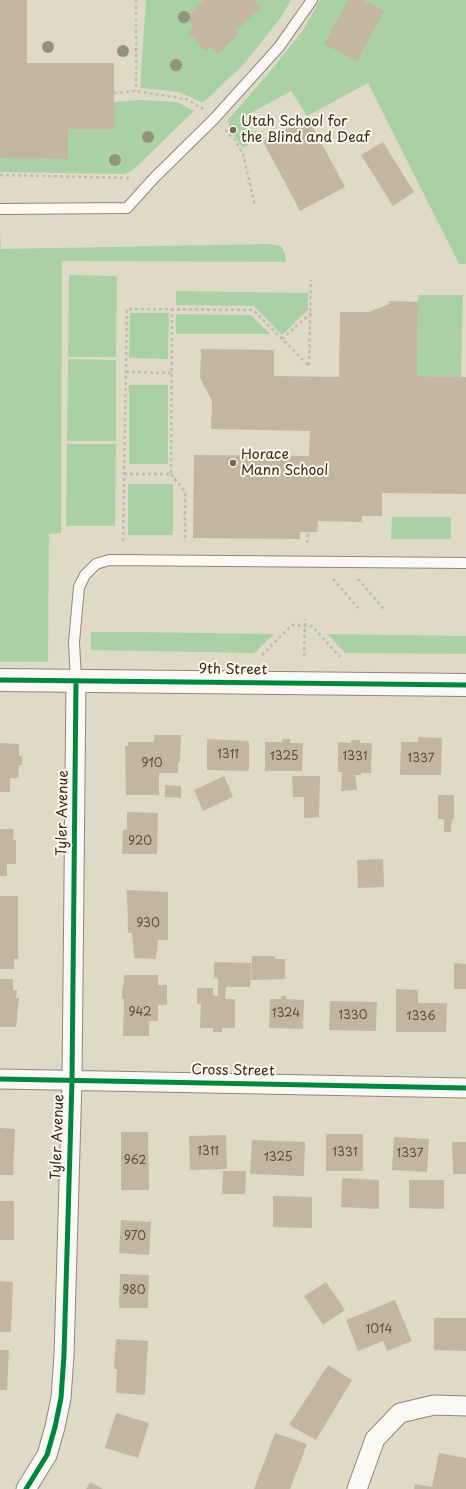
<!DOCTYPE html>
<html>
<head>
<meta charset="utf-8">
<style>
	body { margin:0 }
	canvas { display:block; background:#dedac6 }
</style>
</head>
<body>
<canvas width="466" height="1489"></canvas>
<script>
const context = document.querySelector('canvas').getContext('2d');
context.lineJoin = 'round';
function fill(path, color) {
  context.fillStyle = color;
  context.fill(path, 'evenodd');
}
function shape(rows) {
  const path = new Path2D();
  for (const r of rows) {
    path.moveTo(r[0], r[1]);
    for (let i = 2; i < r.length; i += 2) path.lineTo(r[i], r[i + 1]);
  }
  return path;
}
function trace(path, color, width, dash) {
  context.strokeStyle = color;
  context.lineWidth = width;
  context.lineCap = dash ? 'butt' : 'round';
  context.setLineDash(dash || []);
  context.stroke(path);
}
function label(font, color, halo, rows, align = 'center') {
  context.font = font + ' "Playpen Sans",sans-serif';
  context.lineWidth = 4;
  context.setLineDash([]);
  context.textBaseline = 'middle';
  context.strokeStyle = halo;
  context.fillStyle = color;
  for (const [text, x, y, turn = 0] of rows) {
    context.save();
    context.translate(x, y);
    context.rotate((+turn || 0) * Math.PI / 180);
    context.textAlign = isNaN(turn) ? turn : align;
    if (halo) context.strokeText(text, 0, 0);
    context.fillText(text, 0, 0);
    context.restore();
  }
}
fill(shape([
	[146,0,291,0,282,16,244,64,203,103,179,92,140,88],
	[320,0,466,0,466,264,459,264,368,83,307,116,291,91,244,117,258,139,243,148,230,131,228,120,273,68,303,30],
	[141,100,177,102,194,111,133,170,125,174,0,172,0,128,0,158,68,159,68,129,114,129,114,102],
	[0,231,1,249,267,244,281,246,285,253,286,262,62,261,61,533,49,534,48,662,0,662],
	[69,275,117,276,116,357,68,357],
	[176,291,308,293,308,310,282,335,254,306,176,305],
	[418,295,463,295,461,377,417,376],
	[130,313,169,313,168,359,129,358],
	[176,314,251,315,270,334,176,334],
	[68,359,116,360,116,441,67,441],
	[129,385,168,385,168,464,129,464],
	[67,444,116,444,115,526,66,526],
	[128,484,173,484,173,535,128,535],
	[392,517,451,517,451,539,391,539],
	[91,632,130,632,274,634,254,653,91,650],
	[327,634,466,636,466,654,345,653]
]), '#aad1a3');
fill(shape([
	[0,0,27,0,27,63,114,63,114,129,68,129,68,159,0,158],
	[204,0,254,0,261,8,236,31,239,34,218,54,211,46,205,51,188,32,194,26,186,17],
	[348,0,363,0,384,11,357,61,324,44],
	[308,118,345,187,300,211,263,141],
	[383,142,414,192,393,206,361,155],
	[389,301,418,302,417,376,466,377,466,494,382,493,382,516,362,516,362,522,318,521,317,532,300,532,300,539,193,538,194,455,309,456,310,431,211,429,212,401,200,378,201,349,274,350,274,376,339,377,340,312,369,312,389,304],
	[154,735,181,735,180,762,178,763,178,773,159,773,159,795,126,795,125,746,128,746,128,742,154,742],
	[418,737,442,738,441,775,400,775,401,742,418,742],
	[207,739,249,741,249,771,207,770],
	[282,739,290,739,290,743,303,743,302,771,265,771,265,742,282,742],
	[351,740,360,740,360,743,372,743,371,773,361,773,361,775,355,775,357,790,341,791,342,772,338,772,338,742,351,743],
	[0,743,19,744,19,756,22,756,22,765,19,765,18,778,10,778,10,792,0,792],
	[224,776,233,797,203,811,194,790],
	[292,776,320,776,319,817,304,818,304,797,293,797],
	[165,785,181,786,181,798,165,797],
	[438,795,454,795,454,819,452,819,451,832,444,832,444,819,438,819],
	[127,812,158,813,157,854,122,854,123,830,127,830],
	[0,829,14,829,13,840,16,840,16,864,7,864,7,876,0,876],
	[383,859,384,887,358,888,357,860],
	[127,890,168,892,168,940,158,940,156,959,134,958,132,933,128,933],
	[0,896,18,896,18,959,14,959,14,969,0,969],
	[252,956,275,956,275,959,285,959,285,979,251,980],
	[214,962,251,963,250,987,226,987,225,999,235,999,235,1028,222,1028,222,1032,213,1032,213,1028,200,1028,201,1004,197,1004,197,988,213,988,213,995,218,996,218,978,214,978],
	[454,963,466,964,466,989,454,989],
	[124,975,158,975,158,985,167,985,167,1005,158,1005,158,1021,149,1021,149,1036,123,1036,124,999,122,999,122,988,123,988],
	[0,979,13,979,13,990,17,990,16,998,19,998,16,1027,0,1027],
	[396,989,418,990,418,1003,447,1003,446,1032,396,1032],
	[281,996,286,996,286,999,304,1000,303,1029,269,1028,270,999,281,999],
	[330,1001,377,1002,376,1031,329,1030],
	[0,1128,15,1129,13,1175,0,1175],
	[121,1132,148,1132,149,1190,121,1190],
	[326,1134,363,1134,363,1171,326,1171],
	[226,1135,227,1169,190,1170,189,1136],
	[394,1137,429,1139,427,1172,392,1170],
	[252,1140,305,1142,304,1176,250,1174],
	[452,1142,466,1142,466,1174,453,1174],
	[223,1171,246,1171,245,1194,222,1194],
	[342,1178,379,1180,379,1209,341,1207],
	[409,1180,444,1180,444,1209,409,1208],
	[273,1196,312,1197,312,1228,273,1227],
	[0,1201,14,1201,14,1240,0,1240],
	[121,1220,151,1222,149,1255,119,1253],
	[120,1274,149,1275,148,1308,119,1308],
	[0,1281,13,1282,11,1332,0,1332],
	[326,1282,345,1310,323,1325,304,1296],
	[395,1300,412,1341,387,1351,383,1341,358,1351,346,1320],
	[434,1318,466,1318,466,1351,434,1350],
	[116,1339,148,1341,145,1395,116,1393,117,1369,114,1369],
	[0,1350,9,1350,7,1390,0,1390],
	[328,1365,352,1380,316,1440,289,1425],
	[116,1413,149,1423,138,1458,105,1448],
	[275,1433,307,1444,290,1489,254,1489],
	[439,1453,466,1458,466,1489,414,1489,415,1484,432,1487],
	[90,1482,103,1489,86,1489]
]), '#c2b6a1');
const service = shape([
	[0,209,127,208,154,178,214,119,279,47,312,0],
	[76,681,74,642,79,587,85,575,96,564,109,560,466,563]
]);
const minor = shape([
	[0,1079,466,1088],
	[26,1489,47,1455,55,1427,61,1398,64,1355,72,1080,76,681],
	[357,1489,375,1439,400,1413,434,1405,466,1406]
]);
const tertiary = shape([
	[0,680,466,685]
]);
trace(service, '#8d887c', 12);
trace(minor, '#8d887c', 21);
trace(tertiary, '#8d887c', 24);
trace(shape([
	[136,0,136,91],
	[324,8,337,20],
	[114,93,136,91,186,99,203,109],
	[225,130,234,139,243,154,255,206],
	[0,175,131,178],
	[282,339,311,313],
	[126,372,172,373],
	[124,474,171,474,172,309],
	[171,474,185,492,185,542],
	[123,541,127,309,253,310,309,366,311,280],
	[307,543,308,532],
	[333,579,358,608],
	[358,579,384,609],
	[262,655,292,625,312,626,340,657],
	[304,656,305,619]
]), '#bdbbb6', 2.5, [3, 3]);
trace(service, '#faf9f6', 10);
trace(minor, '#faf9f6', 19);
trace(tertiary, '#faf9f6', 22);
trace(shape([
	[0,680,466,685],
	[0,1079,466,1088],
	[26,1489,47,1455,55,1427,61,1398,64,1355,72,1080,76,681]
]), '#00873e', 5);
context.fillStyle = '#90947b';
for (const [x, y] of [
	[184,17],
	[48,47],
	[123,51],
	[176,65],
	[148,137],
	[115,160]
]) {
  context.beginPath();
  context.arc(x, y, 6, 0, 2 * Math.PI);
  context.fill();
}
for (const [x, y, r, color] of [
	[233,130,4,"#746859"],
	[233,463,4,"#746859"]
]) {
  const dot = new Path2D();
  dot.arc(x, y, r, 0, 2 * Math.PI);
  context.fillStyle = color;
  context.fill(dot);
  trace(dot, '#fbf7ec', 1.5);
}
label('12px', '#5d4d3f', null, [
	["1311",228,755],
	["1325",284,757],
	["1331",355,757],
	["1337",421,759],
	["910",152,764],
	["920",140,842],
	["930",148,924],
	["942",140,1013],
	["1324",286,1014],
	["1330",353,1016],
	["1336",421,1017],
	["1311",208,1152],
	["1331",345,1153],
	["1337",410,1154],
	["1325",278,1158],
	["962",135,1161],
	["970",135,1237],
	["980",134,1291],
	["1014",379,1330]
]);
label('14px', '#3b2a1e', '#fbf7ec', [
	["Utah School for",241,122],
	["the Blind and Deaf",241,138],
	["Horace",241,455],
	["Mann School",241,471]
], 'left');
label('14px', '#3b2a1e', '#fbf7ec', [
	["9th Street",233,670,1],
	["Tyler Avenue",63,813,-89],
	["Cross Street",233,1071,1],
	["Tyler Avenue",58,1137,-88]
]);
</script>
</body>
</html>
